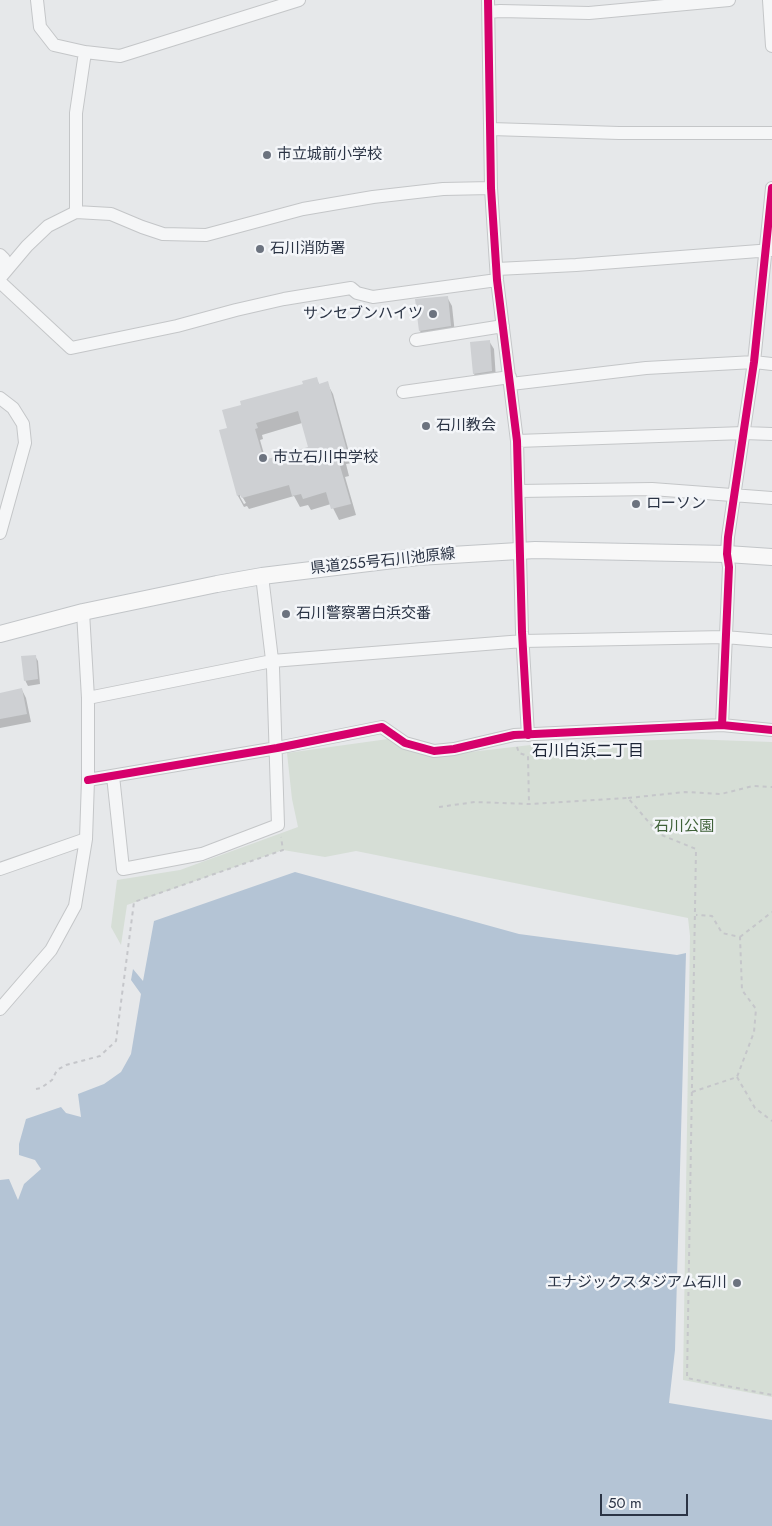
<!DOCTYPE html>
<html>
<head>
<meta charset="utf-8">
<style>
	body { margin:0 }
	#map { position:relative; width:772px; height:1526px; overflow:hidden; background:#e6e8ea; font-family:Jost,sans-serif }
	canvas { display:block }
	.scale { position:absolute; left:600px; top:1494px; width:88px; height:22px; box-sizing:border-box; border:2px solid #2b3445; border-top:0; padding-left:6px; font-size:15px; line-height:18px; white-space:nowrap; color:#2b3445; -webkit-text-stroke:4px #f4f6f9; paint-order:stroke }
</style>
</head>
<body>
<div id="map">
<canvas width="772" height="1526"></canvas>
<div class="scale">50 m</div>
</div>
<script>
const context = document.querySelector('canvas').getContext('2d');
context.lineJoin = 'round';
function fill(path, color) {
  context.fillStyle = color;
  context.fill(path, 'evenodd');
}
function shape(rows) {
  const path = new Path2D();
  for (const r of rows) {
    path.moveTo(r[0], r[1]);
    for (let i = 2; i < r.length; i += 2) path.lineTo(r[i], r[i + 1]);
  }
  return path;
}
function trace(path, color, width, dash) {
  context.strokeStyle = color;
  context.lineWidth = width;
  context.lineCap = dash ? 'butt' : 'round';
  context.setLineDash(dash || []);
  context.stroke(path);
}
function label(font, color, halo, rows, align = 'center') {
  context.font = font + ' Jost,"Noto Sans JP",sans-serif';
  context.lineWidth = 5;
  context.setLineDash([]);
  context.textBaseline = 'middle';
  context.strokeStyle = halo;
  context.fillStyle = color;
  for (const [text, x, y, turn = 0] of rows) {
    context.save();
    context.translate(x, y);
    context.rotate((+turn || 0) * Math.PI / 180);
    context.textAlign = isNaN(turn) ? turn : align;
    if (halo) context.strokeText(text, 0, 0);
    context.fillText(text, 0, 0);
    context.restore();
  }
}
fill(shape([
	[388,739,436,756,539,744,687,739,772,742,772,1397,683,1380,690,936,688,918,356,851,325,857,283,850,127,905,121,945,111,927,117,880,180,870,298,827,292,799,287,753]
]), '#d6ded6');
fill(shape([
	[295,872,519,934,677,955,686,953,675,1350,669,1403,772,1420,772,1526,0,1526,0,1180,9,1179,18,1200,24,1184,41,1169,35,1160,19,1155,19,1144,26,1119,61,1107,66,1113,81,1117,78,1094,104,1084,121,1072,131,1054,141,994,131,980,133,969,143,981,154,921]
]), '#b4c4d5');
fill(shape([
	[447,297,452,306,455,334,425,339,420,331,417,300],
	[489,341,494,349,496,379,479,382,474,374],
	[316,379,320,385,327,383,333,394,352,463,346,464,349,476,345,477,356,515,339,520,331,504,311,510,308,505,300,507,294,496,249,509,247,506,244,507,238,496,221,431,228,429],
	[302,423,310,448,266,461,260,440,263,439,262,435],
	[240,493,246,503,244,504,240,497],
	[35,656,38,661,40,684,28,686,25,680],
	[22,690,26,698,31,722,0,728,0,694]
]), '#0003');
fill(shape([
	[448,296,451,326,419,331,415,299],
	[490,340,492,371,473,374,470,342],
	[317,377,319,384,328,381,347,451,340,453,344,465,340,466,351,504,331,509,326,492,303,499,301,494,292,496,289,485,242,498,240,495,237,496,219,430,227,428,222,410,241,405,240,401,303,384,302,381],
	[298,411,308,447,264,460,255,429,258,428,256,423],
	[36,655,38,679,24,681,21,656],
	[22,688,27,714,0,719,0,693]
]), '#ced0d3');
const minor = shape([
	[37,0,40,27,54,45,85,52,120,56,299,0],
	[488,0,491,188,497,280,517,441,522,632,528,735],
	[769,0,772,46],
	[489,12,500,11,589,13,729,0],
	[491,129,619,133,772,133],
	[76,212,76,113,85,52],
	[0,255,4,259,0,263],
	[497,269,576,265,772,250],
	[0,278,27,246,48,226,76,212,111,214,142,227,163,234,206,235,303,209,373,197,443,189,491,188],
	[0,282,71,348,177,326,236,310,284,299,351,288,357,293,373,297,497,280],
	[416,340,503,326],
	[511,384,646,368,754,362,772,364],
	[403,392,510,377],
	[0,398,13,408,23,424,25,443,0,533],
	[517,441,744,433,772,434],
	[519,491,652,489,772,498],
	[88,698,272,661,523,641,725,637,772,641],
	[722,725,729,567,727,554,728,537,754,362,772,188],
	[113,776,123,869,202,854,278,825,273,668,262,576],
	[88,780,277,748,382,727,405,743,434,751,454,749,514,735,722,725,772,730],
	[0,869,86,839],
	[0,1009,51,950,75,906,86,839,88,780,88,698,83,612]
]);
const major = shape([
	[0,634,83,612,217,584,262,576,418,557,535,550,727,554,772,557]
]);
trace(minor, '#c4c6c8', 14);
trace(major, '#c2c5c8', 18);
trace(shape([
	[517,747,519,753,528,756,529,804],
	[628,798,685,792,721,794,753,786,772,787],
	[439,807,475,802,529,804,628,798,659,834,696,849,687,1378,772,1395],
	[740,937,772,912],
	[737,1077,755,1108,772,1121],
	[36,1089,41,1088,52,1080,57,1070,66,1065,100,1056,116,1041,134,902,283,850,281,837],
	[692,1092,737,1077,754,1032,756,1009,742,990,740,937,722,933,712,916,696,915]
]), '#c5c6ca', 2, [4, 4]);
trace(minor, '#f5f6f7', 12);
trace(major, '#f8f8f8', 16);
trace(shape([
	[488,0,491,188,497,280,517,441,522,632,528,735],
	[722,725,729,567,727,554,728,537,754,362,772,188],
	[88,780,277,748,382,727,405,743,434,751,454,749,514,735,722,725,772,730]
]), '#d6006c', 8);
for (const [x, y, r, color] of [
	[267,155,5,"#6c737f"],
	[260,249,5,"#6c737f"],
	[433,314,5,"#6c737f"],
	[426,426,5,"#6c737f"],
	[263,458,5,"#6c737f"],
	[636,504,5,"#6c737f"],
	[286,614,5,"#6c737f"],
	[737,1283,5,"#6c737f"]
]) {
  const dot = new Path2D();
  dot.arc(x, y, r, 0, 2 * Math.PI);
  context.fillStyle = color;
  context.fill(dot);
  trace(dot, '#f4f6f9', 2);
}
label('15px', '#2b3445', '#f4f6f9', [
	["市立城前小学校",277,155],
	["石川消防署",270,249],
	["サンセブンハイツ",423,314,"right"],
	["石川教会",436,426],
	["市立石川中学校",273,458],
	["ローソン",646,504],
	["石川警察署白浜交番",296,614],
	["エナジックスタジアム石川",727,1283,"right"]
], 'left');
label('15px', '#2b3445', '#f4f6f9', [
	["県道255号石川池原線",383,562,-6]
]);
label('15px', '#3f6138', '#f4f6f9', [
	["石川公園",684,827]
]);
label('16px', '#1d2536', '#f4f6f9', [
	["石川白浜二丁目",588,752]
]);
</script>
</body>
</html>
